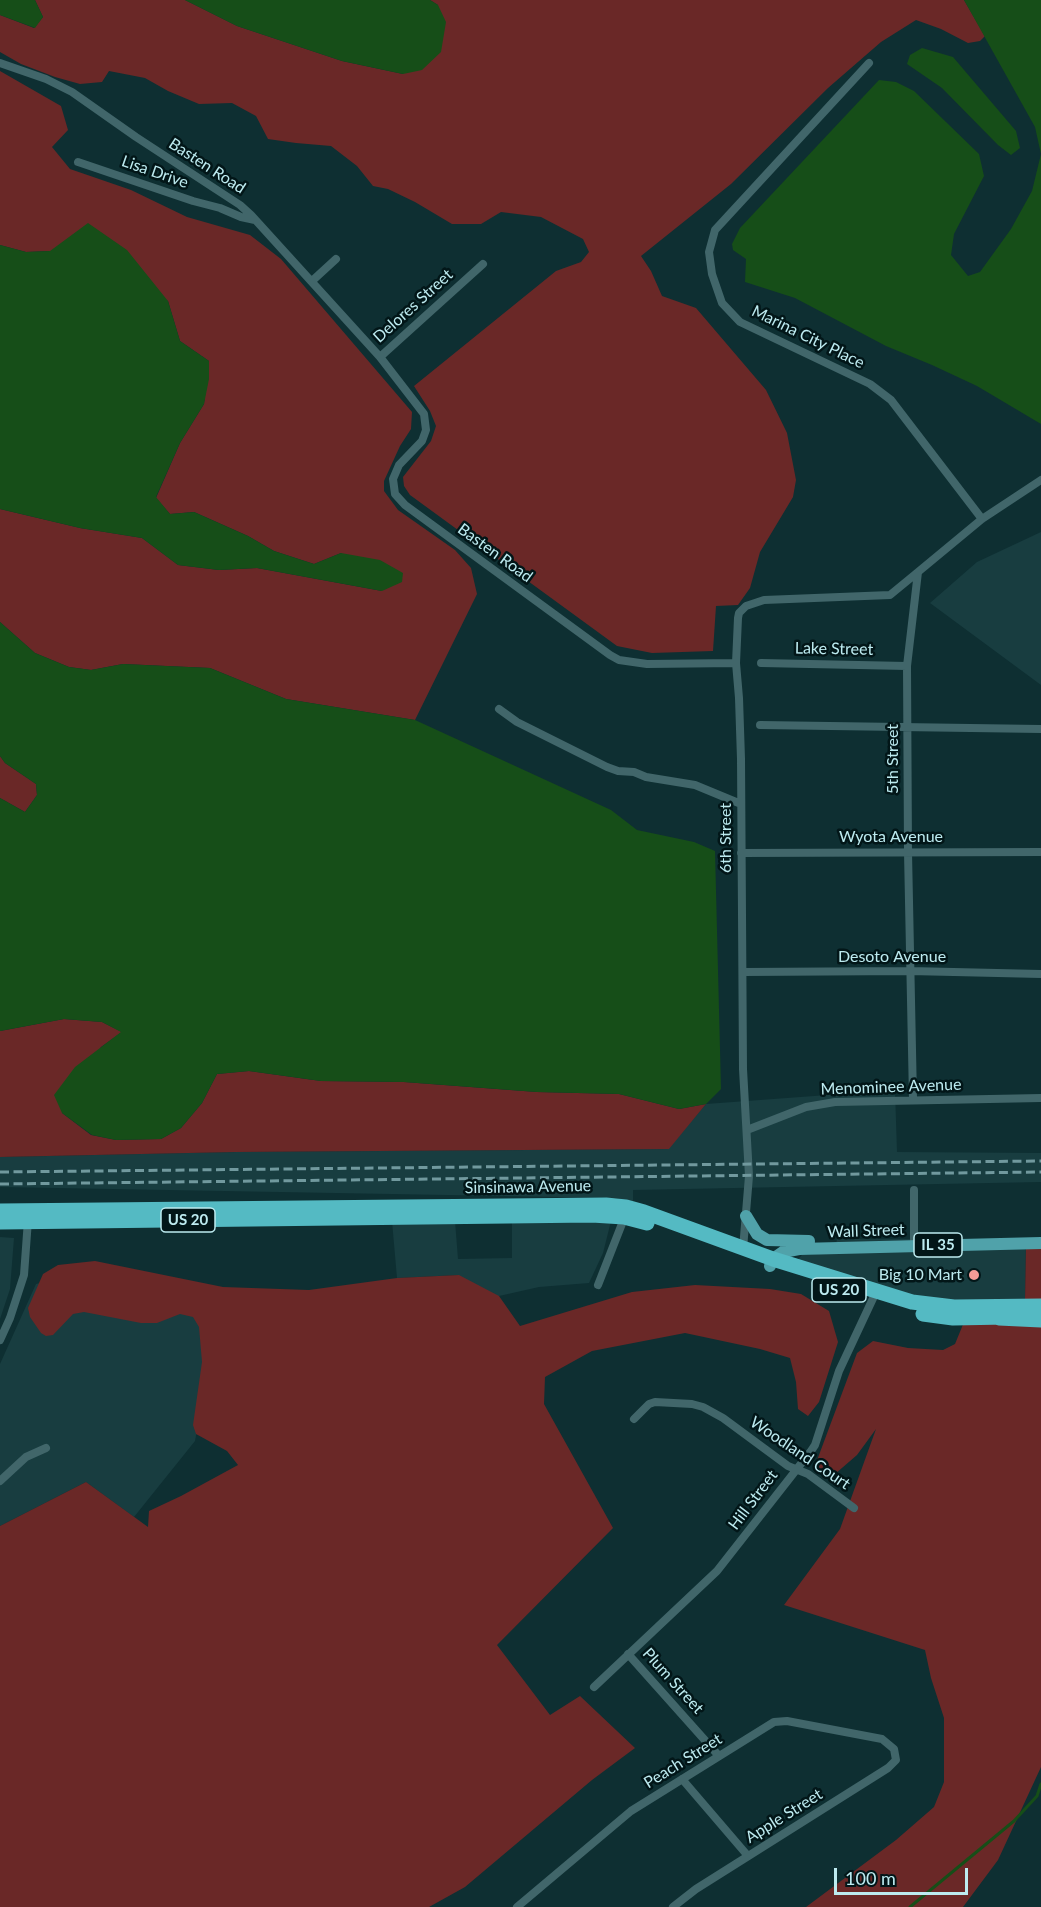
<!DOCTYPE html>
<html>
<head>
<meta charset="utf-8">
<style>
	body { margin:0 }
	#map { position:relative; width:1041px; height:1907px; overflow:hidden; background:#0e2f32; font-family:Lato,sans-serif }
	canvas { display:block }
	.scale { position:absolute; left:834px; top:1868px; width:134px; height:27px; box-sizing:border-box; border:3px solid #bdebf0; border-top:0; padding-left:8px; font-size:18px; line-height:21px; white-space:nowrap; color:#bdebf0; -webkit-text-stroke:4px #021618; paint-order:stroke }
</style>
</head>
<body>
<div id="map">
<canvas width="1041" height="1907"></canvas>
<div class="scale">100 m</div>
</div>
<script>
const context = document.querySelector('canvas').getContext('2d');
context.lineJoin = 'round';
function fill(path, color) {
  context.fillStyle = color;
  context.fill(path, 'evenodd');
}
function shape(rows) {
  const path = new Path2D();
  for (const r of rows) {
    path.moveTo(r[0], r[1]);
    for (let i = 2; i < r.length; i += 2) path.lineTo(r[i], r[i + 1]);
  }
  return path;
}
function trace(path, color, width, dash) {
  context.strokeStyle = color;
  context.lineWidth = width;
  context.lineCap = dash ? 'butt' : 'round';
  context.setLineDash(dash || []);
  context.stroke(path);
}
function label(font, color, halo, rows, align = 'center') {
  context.font = font + ' Lato,sans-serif';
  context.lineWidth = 5;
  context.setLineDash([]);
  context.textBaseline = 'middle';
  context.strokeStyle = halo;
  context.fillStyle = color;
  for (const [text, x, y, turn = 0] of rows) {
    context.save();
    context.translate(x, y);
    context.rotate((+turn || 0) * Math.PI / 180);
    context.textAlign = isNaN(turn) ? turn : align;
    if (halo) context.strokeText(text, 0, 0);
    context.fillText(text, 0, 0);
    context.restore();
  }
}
fill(shape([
	[1041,532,1041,685,930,603,977,562],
	[895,1090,897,1152,1041,1153,1041,1182,633,1190,633,1201,615,1198,0,1187,0,1157,236,1152,668,1149,706,1104],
	[392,1221,455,1221,458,1259,512,1258,512,1222,611,1221,603,1253,589,1283,539,1287,499,1296,460,1298,459,1275,397,1278],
	[0,1237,14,1238,10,1289,0,1319],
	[837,1239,1026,1239,1025,1300,927,1301,797,1260,802,1255,834,1253],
	[70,1275,223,1287,195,1441,134,1517,86,1482,0,1526,0,1364,36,1284]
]), '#183d40');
fill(shape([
	[35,0,185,0,237,26,342,61,403,74,438,5,430,0,964,0,985,36,980,41,968,43,941,29,916,20,881,42,828,88,731,184,641,256,651,271,662,296,696,308,766,390,787,433,796,480,793,497,760,552,750,588,738,605,716,606,713,651,652,653,617,646,410,495,404,486,403,477,431,441,436,426,430,411,414,386,556,271,581,262,589,252,583,239,541,217,501,212,481,224,452,224,415,202,388,189,373,186,357,166,331,146,296,143,268,139,256,116,232,103,199,104,168,91,145,78,109,71,102,82,80,84,55,77,21,64,0,52,0,15,34,28,43,17],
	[0,71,61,106,68,130,52,147,70,169,131,190,187,217,250,235,281,259,412,412,411,429,400,446,384,481,384,491,398,510,455,550,471,568,477,594,415,720,286,699,210,668,123,664,91,670,69,667,35,653,0,622,0,509,80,528,142,538,178,565,219,570,257,568,382,591,341,553,314,564,274,551,248,536,194,512,170,514,156,498,180,443,204,404,209,361,180,341,168,301,50,251,26,252,0,245],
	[0,756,5,763,36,784,37,795,25,812,0,798],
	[64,1019,102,1022,122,1032,101,1047,62,1113,91,1135,116,1140,161,1139,181,1128,202,1103,217,1074,249,1071,321,1081,404,1082,537,1092,619,1094,679,1109,706,1104,669,1149,236,1152,0,1157,0,1031],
	[1026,1245,1041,1245,1041,1304,1025,1300],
	[95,1261,223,1287,309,1290,397,1278,459,1275,499,1296,520,1326,632,1292,695,1285,770,1289,801,1294,829,1311,838,1342,819,1402,808,1416,798,1409,796,1382,790,1358,760,1349,685,1333,592,1351,545,1377,544,1404,613,1528,497,1645,550,1715,580,1696,635,1748,592,1780,465,1887,429,1907,0,1907,0,1526,86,1482,148,1527,149,1511,181,1496,238,1465,227,1451,196,1434,193,1425,202,1362,199,1327,193,1317,180,1314,157,1323,141,1323,84,1312,73,1314,53,1335,46,1336,41,1333,30,1317,28,1308,43,1274,58,1265],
	[964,1322,1041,1326,1041,1767,998,1860,963,1907,806,1907,896,1840,934,1807,944,1782,944,1718,931,1678,925,1650,784,1605,840,1529,876,1429,857,1455,835,1474,822,1473,816,1463,857,1353,873,1341,908,1348,943,1350,955,1344]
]), '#6a2827');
fill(shape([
	[0,0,35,0,43,17,35,28,0,15],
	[185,0,430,0,438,5,446,22,441,52,422,70,403,74,342,61,237,26],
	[964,0,1041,0,1041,424,977,386,932,365,886,346,795,298,745,282,746,259,733,250,732,244,740,228,879,80,896,82,914,91,979,154,984,176,954,234,951,255,968,276,980,272,1011,229,1032,191,1041,154,1035,127],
	[922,48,953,57,1016,131,1020,148,1011,155,998,145,942,88,907,64,910,55],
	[88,223,127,250,168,301,180,341,209,361,209,379,204,404,180,443,156,497,170,514,194,512,248,536,274,551,314,564,341,553,380,560,403,573,402,582,382,591,257,568,219,570,178,565,142,538,80,528,0,509,0,245,26,252,50,251],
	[0,622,35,653,69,667,91,670,123,664,210,668,286,699,415,720,611,810,637,830,694,842,715,851,721,1089,706,1104,679,1109,619,1094,537,1092,404,1082,321,1081,249,1071,217,1074,202,1103,181,1128,161,1139,116,1140,92,1135,62,1113,54,1095,75,1067,121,1032,102,1022,64,1019,0,1031,0,798,25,812,37,795,36,784,5,763,0,756]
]), '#164e18');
trace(shape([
	[910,1907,1014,1821,1037,1796,1041,1784]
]), '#164e18', 3);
trace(shape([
	[0,63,46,79,72,92,136,137,240,205,251,215,380,357,424,414,426,430,422,441,399,465,393,479,395,494,405,505,610,655,619,660,647,664,736,663],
	[869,63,715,230,709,252,712,274,722,303,740,322,870,384,891,400,982,519],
	[78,162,193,201,220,208,241,217,255,220],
	[312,281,336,259],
	[380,357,483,264],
	[761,663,907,666],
	[499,709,517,722,607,767,618,771,634,772,646,777,695,785,741,804],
	[760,725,1041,729],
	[741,853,1041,852],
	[743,972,910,971,1041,974],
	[913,1099,908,852,907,666,918,572,982,519,1041,480],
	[747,1130,806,1107,835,1102,1041,1098],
	[914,1245,914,1190],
	[743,1249,749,1176,743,1069,741,759,739,698,736,663,738,618,739,613,746,606,764,600,890,595,918,572],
	[598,1285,625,1216],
	[0,1340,10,1318,24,1275,28,1220],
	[634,1419,649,1404,655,1402,692,1404,703,1407,723,1418,788,1466,808,1474,854,1508],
	[0,1481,26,1457,46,1448],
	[628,1654,719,1756],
	[594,1687,717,1571,811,1451,815,1445,839,1371,876,1292],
	[682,1779,748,1856],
	[517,1907,631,1811,774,1722,787,1721,882,1739,894,1749,896,1760,888,1768,696,1889,673,1907]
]), '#41666a', 8);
trace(shape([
	[746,1216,757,1234,767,1240,809,1241],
	[770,1266,773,1259,783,1252,799,1249,1041,1243]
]), '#50a2aa', 12);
trace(shape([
	[0,1211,606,1205,626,1207,644,1212,773,1259,912,1302,954,1307,1041,1306],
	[0,1222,592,1215,624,1217,647,1223],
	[923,1314,953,1318,1007,1317],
	[999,1318,1041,1320]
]), '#54bac3', 15);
trace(shape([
	[0,1172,1041,1161],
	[0,1184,1041,1172]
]), '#71999e', 3, [9, 4.5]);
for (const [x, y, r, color] of [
	[974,1275,6,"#f59c96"]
]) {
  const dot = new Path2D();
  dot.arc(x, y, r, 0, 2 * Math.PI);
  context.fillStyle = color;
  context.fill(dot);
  trace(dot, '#021618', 2);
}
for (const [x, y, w] of [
	[188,1220,54],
	[938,1245,48],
	[839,1290,54]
]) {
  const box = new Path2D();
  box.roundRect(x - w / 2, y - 12, w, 24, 4.5);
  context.fillStyle = '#021618';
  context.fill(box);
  trace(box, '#bdebf0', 1.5);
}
label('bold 15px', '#bdebf0', null, [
	["US 20",188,1220],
	["IL 35",938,1245],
	["US 20",839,1290]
]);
label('16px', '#bdebf0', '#021618', [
	["Basten Road",207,166,33],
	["Lisa Drive",155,172,19],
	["Delores Street",413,306,-42],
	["Marina City Place",808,337,26],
	["Basten Road",495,553,36],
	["Lake Street",834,649,1],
	["5th Street",893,759,-90],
	["Wyota Avenue",891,837],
	["6th Street",726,838,-90],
	["Desoto Avenue",892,957],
	["Menominee Avenue",891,1087,-2],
	["Sinsinawa Avenue",528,1187,-1],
	["Wall Street",866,1231,-2],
	["Woodland Court",800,1453,34],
	["Hill Street",753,1500,-53],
	["Plum Street",673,1681,48],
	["Peach Street",683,1761,-32],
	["Apple Street",784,1816,-32]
]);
label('16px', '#bdebf0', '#021618', [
	["Big 10 Mart",962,1275]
], 'right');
</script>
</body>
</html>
